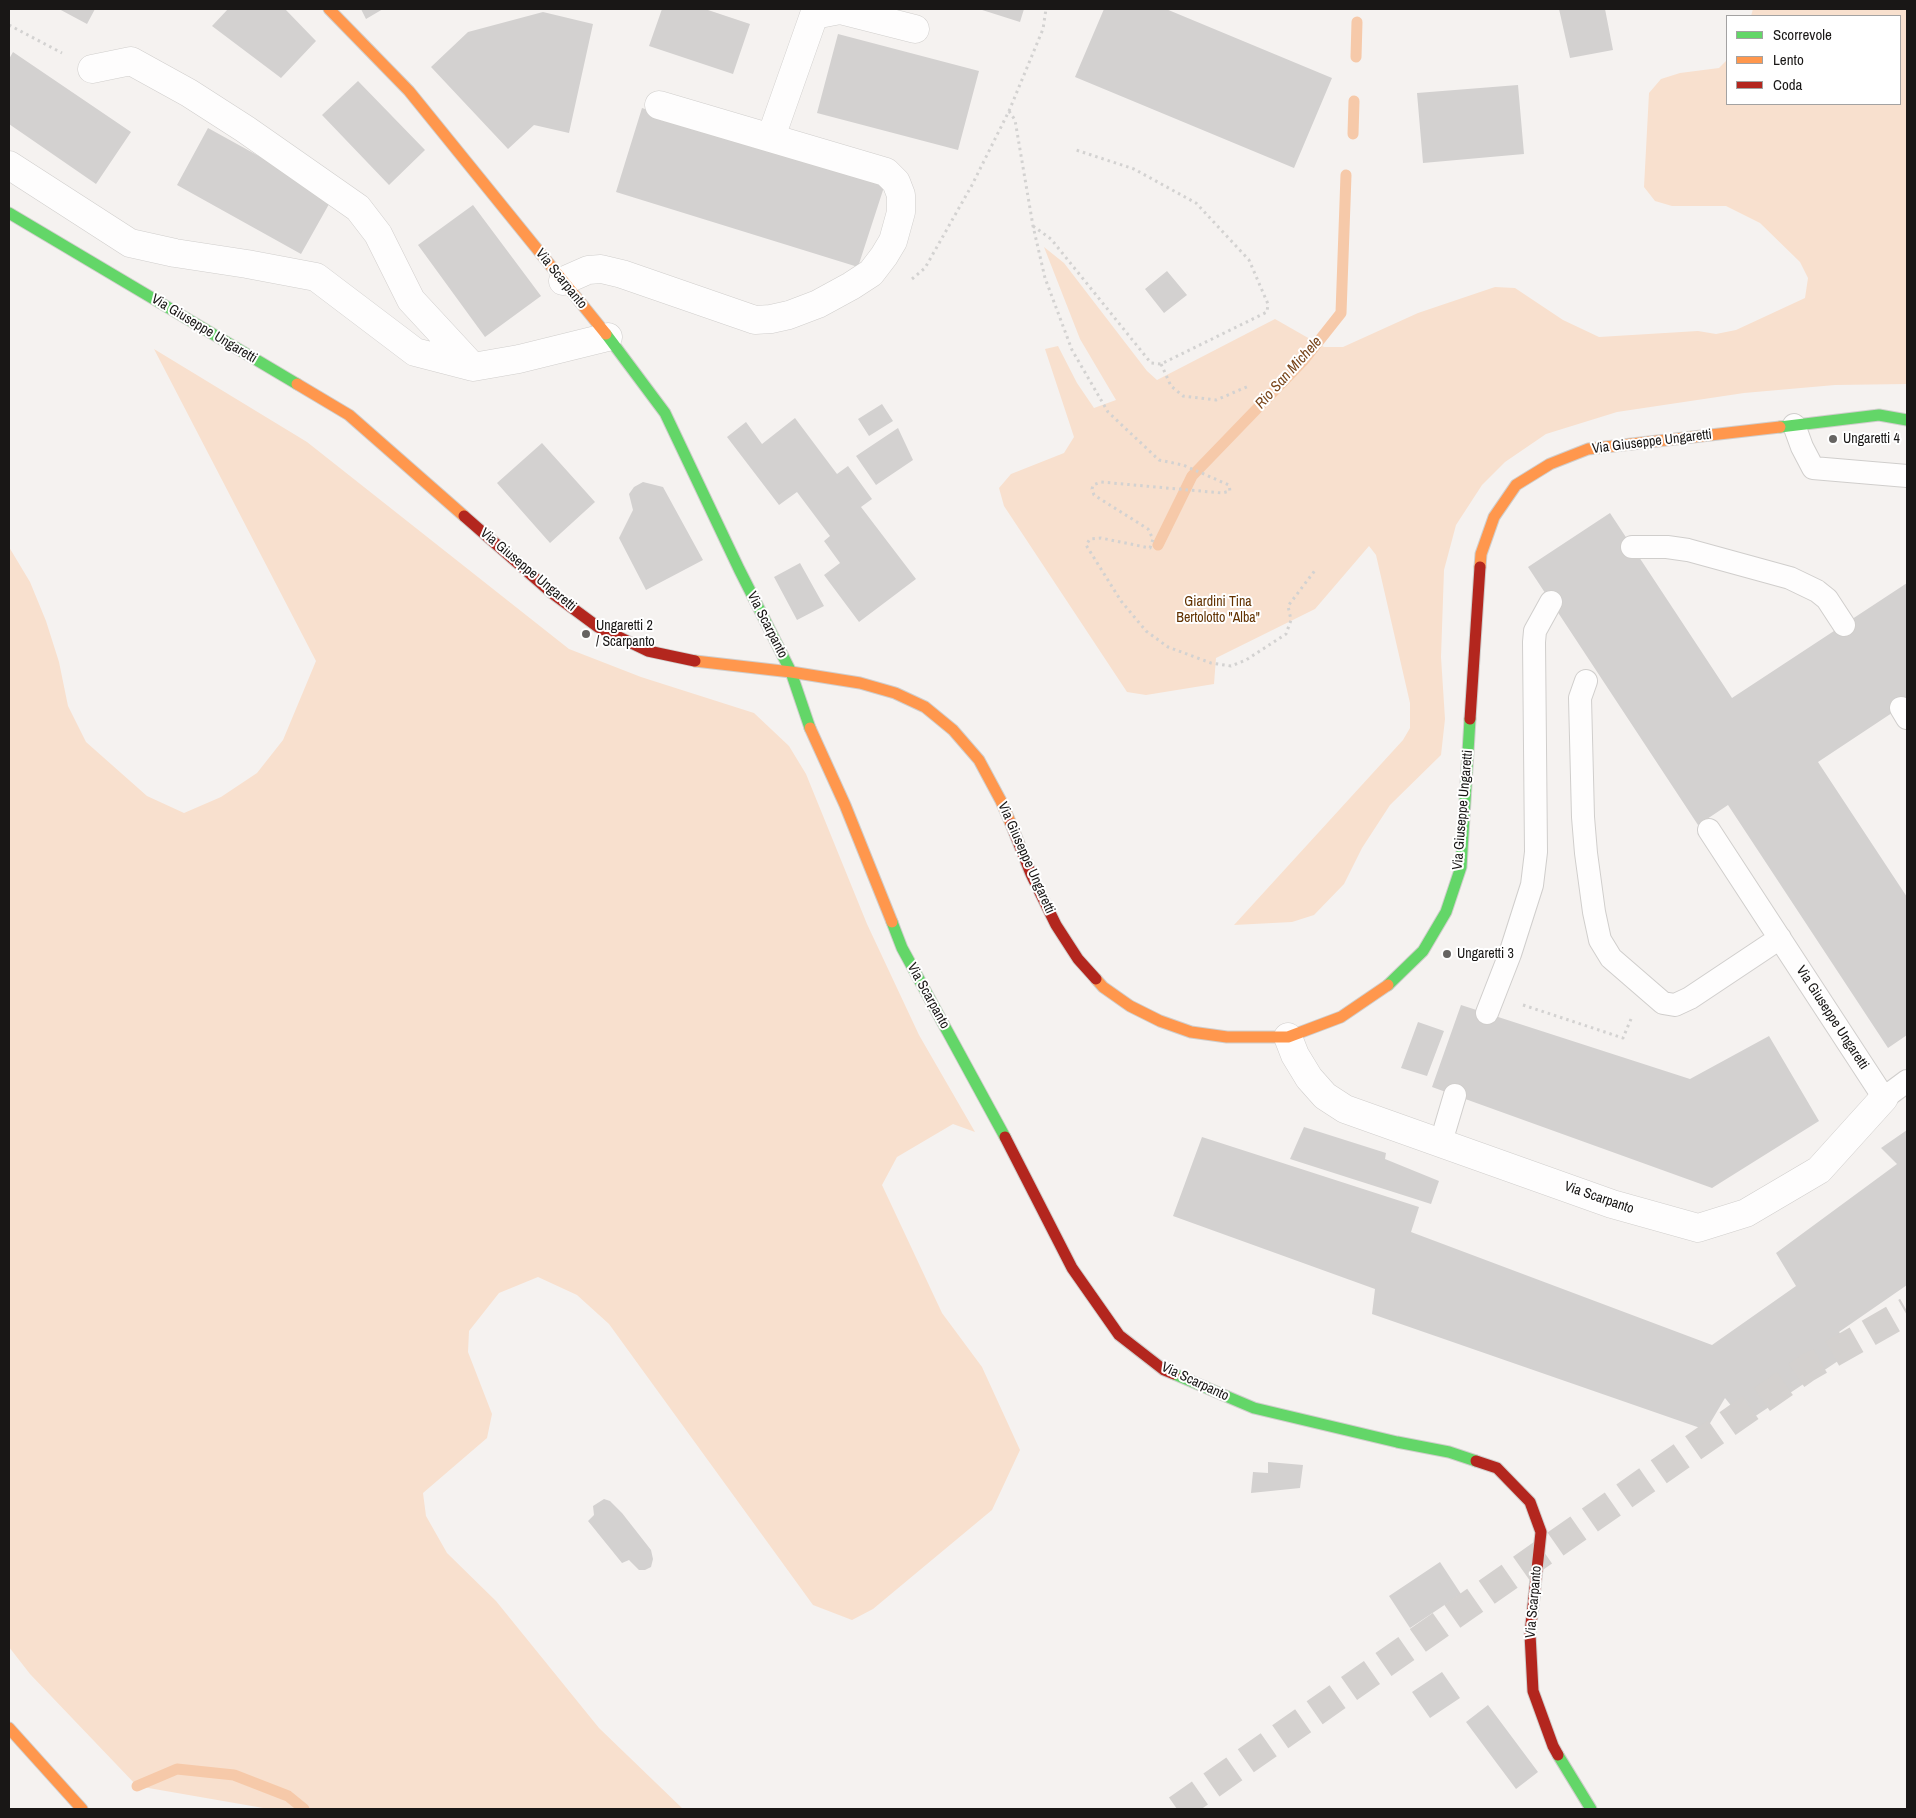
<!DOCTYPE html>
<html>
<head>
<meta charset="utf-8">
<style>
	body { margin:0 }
	#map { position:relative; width:1916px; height:1818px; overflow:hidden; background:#f5f2f0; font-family:"Archivo Narrow",sans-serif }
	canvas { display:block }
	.frame { position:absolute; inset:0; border:10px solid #191716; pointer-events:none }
	.legend { position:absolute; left:1726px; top:15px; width:175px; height:90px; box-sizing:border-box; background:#fff; border:1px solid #a3a2a2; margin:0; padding:6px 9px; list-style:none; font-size:15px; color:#191716 }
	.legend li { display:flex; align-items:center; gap:10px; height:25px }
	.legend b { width:25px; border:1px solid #a3a2a2 }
</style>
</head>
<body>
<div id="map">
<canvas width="1916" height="1818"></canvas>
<div class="frame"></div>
<ul class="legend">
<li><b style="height:6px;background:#63d668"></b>Scorrevole</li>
<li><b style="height:6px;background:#ff974d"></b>Lento</li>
<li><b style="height:6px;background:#b3261e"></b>Coda</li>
</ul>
</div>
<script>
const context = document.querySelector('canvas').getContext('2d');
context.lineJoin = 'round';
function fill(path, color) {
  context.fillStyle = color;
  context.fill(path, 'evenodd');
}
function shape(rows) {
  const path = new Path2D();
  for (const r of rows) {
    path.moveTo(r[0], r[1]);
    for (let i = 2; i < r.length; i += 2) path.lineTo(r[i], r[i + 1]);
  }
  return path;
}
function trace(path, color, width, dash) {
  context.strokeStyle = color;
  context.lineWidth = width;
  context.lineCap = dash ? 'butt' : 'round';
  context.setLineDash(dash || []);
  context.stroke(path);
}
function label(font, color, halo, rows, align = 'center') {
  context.font = font + ' "Archivo Narrow",sans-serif';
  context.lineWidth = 4;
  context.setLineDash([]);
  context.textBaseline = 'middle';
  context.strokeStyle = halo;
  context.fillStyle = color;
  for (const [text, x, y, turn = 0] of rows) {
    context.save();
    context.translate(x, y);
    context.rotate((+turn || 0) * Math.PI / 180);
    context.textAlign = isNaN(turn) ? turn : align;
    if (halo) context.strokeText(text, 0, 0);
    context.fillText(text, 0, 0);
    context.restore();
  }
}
fill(shape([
	[1753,9,1907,9,1907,384,1835,385,1744,393,1617,412,1546,434,1505,462,1482,485,1456,525,1444,570,1441,657,1445,719,1441,755,1390,805,1362,848,1344,884,1314,915,1292,922,1234,925,1403,740,1410,728,1410,703,1376,555,1369,546,1315,609,1216,658,1214,684,1146,695,1127,692,1004,506,999,488,1011,474,1064,453,1074,437,1045,349,1058,346,1077,383,1094,408,1116,400,1080,339,1044,247,1064,263,1147,371,1157,380,1275,319,1324,347,1343,347,1418,313,1495,287,1515,288,1563,320,1599,337,1698,331,1716,334,1736,330,1805,298,1808,278,1800,262,1760,223,1726,206,1672,206,1655,201,1644,187,1649,93,1661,79,1680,73,1719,68,1727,60,1727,104,1900,104,1900,16,1751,16],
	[154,349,307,442,569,649,641,677,754,713,789,746,806,774,867,924,919,1035,975,1132,953,1124,897,1157,882,1185,942,1313,982,1367,1020,1450,992,1510,873,1609,852,1620,813,1605,609,1324,577,1295,538,1277,499,1293,469,1331,468,1352,492,1414,487,1438,423,1493,426,1516,447,1553,496,1601,599,1728,683,1809,269,1809,137,1786,30,1674,9,1647,9,547,30,582,46,621,59,662,68,706,86,742,147,796,184,813,221,797,257,773,283,740,316,661]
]), '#f8e0ce');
trace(shape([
	[1356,57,1357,22],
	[1353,134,1354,101],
	[1158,545,1192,476,1303,361,1341,313,1346,175],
	[137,1786,177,1769,234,1775,288,1796,304,1809]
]), '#f6c9a9', 11);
fill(shape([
	[59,9,95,9,87,24],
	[228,9,285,9,316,41,281,78,212,26],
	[361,9,383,9,366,19],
	[662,9,705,9,750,24,733,74,649,46],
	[979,9,1024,9,1020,22],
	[1104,9,1166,9,1332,78,1294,168,1075,77],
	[1559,9,1605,9,1613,50,1570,58],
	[543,12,593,24,569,133,534,125,508,149,431,67,468,32],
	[838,34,979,71,958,150,817,113],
	[13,52,131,132,96,184,9,124,9,59],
	[358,81,425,150,389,185,322,115],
	[1518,85,1524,154,1423,163,1417,93],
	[642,108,885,184,858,267,616,192],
	[208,128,333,197,301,254,177,185],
	[473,205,541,296,485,337,418,245],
	[1167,271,1187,295,1164,313,1145,289],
	[882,404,893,421,869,436,858,419],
	[795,418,837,474,848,466,872,499,861,507,916,579,859,622,824,575,840,563,824,541,830,536,797,492,779,505,727,437,746,422,762,444],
	[898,428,913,460,876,485,856,456],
	[542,443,595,502,550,543,497,483],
	[643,482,663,487,703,560,646,590,619,538,633,510,629,494,634,487],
	[1610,513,1732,698,1907,583,1907,703,1818,762,1907,897,1907,1035,1888,1048,1728,805,1698,825,1528,567],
	[800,563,824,606,797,620,774,577],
	[1461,1005,1690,1079,1769,1036,1819,1121,1712,1188,1432,1087],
	[1418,1022,1444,1031,1427,1076,1401,1068],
	[1304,1127,1386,1153,1385,1159,1439,1181,1431,1204,1290,1159],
	[1907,1130,1907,1285,1839,1332,1853,1351,1745,1423,1725,1398,1706,1430,1372,1314,1375,1289,1173,1216,1202,1137,1419,1207,1411,1232,1712,1345,1796,1286,1776,1253,1897,1164,1881,1148],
	[1268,1462,1303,1465,1300,1488,1251,1493,1253,1472,1268,1473],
	[604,1499,610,1501,622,1513,651,1550,653,1559,651,1567,645,1570,639,1570,629,1560,622,1563,588,1521,594,1515,593,1506],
	[1440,1562,1461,1594,1410,1628,1389,1596],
	[1442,1672,1460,1698,1430,1718,1412,1692],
	[1488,1705,1538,1772,1516,1789,1466,1722]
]), '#d3d1d0');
trace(shape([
	[1177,1809,1807,1368,1907,1311]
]), '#d4d1cf', 28, [28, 14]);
const lane = shape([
	[1794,425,1802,447,1813,468,1907,476],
	[1632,547,1667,547,1688,550,1790,578,1817,591,1827,599,1844,625],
	[1586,681,1580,698,1583,817,1586,853,1594,912,1600,940,1611,958,1663,1003,1675,1005,1690,998,1780,938],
	[1901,708,1907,718],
	[1709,830,1884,1098,1907,1081],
	[1487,1013,1510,954,1532,885,1536,852,1534,642,1535,631,1551,602],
	[1441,1142,1455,1095]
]);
const street = shape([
	[92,69,131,61,189,93,245,129,358,208,378,234,411,300,473,367],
	[771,137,814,15,840,10,915,29],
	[9,165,130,243,175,253,247,264,316,277,415,352,473,367,519,359,608,337],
	[563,281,588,270,601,269,622,274,755,320,771,319,789,315,818,304,851,286,871,273,884,256,893,241,901,212,901,195,896,182,886,172,659,105],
	[1288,1037,1295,1055,1309,1078,1325,1096,1345,1109,1612,1204,1698,1228,1746,1213,1819,1170,1884,1098]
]);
const fast = shape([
	[9,213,297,384],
	[606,334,665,413,739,569,791,672,810,728],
	[1780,427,1879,415,1907,420],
	[892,922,902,948,1005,1137],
	[1388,985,1423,951,1446,912,1461,867,1470,719],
	[1174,1374,1254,1408,1397,1442,1449,1452,1476,1461],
	[1558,1755,1591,1809]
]);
const slow = shape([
	[329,9,409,91,606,334],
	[297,384,349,415,464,516],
	[1480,567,1481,554,1494,517,1516,485,1550,464,1588,449,1780,427],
	[695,661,791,672,860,683,895,693,925,707,953,730,979,760,1001,801,1011,824],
	[810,728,845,805,892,922],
	[1096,979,1103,987,1130,1006,1160,1021,1191,1032,1227,1037,1288,1037,1341,1017,1388,985],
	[9,1728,82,1809]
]);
const jam = shape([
	[464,516,552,593,598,627,648,651,695,661],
	[1470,719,1480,567],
	[1011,824,1031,874,1056,925,1078,959,1096,979],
	[1005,1137,1072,1268,1119,1335,1164,1370,1174,1374],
	[1476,1461,1497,1468,1530,1502,1541,1532,1530,1634,1533,1691,1553,1746,1558,1755]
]);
trace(lane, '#d0cecc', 24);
trace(street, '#d0cecc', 29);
trace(fast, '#d0cecc', 13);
trace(slow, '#d0cecc', 13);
trace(jam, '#d0cecc', 13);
trace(shape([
	[9,25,62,53],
	[1009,111,1015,120,1033,226,1045,278,1072,350,1108,412,1159,460,1183,465,1229,485,1230,491,1222,493,1101,482,1093,485,1092,489,1094,495,1148,529,1153,539,1150,548,1101,538,1090,539,1086,545,1121,601,1146,631,1168,647,1211,663,1231,666,1246,660,1286,634,1291,620,1288,606,1316,569],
	[1033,226,1051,239,1151,363,1161,364,1267,312,1268,304,1249,260,1196,203,1134,169,1073,149],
	[912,279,925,268,972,185,1009,111,1043,29,1046,9],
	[1161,364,1171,386,1183,396,1216,400,1249,386],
	[1523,1005,1623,1038,1631,1019]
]), '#d3d2d1', 3, [2.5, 4]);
trace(lane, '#fefdfd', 22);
trace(street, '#fefdfd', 28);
trace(fast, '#63d668', 11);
trace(slow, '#ff974d', 11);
trace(jam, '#b3261e', 11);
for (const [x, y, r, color] of [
	[1833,439,5,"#666462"],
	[586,634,5,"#666462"],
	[1447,954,5,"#666462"]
]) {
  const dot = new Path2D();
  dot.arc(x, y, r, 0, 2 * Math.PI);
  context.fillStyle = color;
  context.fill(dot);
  trace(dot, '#fff', 2);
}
label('14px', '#191716', '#fff', [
	["Via Scarpanto",561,279,51],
	["Via Giuseppe Ungaretti",204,329,31],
	["Via Giuseppe Ungaretti",1652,442,-7],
	["Via Giuseppe Ungaretti",528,570,40],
	["Via Scarpanto",767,625,63],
	["Via Giuseppe Ungaretti",1463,810,-85],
	["Via Giuseppe Ungaretti",1026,858,66],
	["Via Scarpanto",928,996,61],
	["Via Giuseppe Ungaretti",1832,1018,57],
	["Via Scarpanto",1599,1198,19],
	["Via Scarpanto",1195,1382,25],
	["Via Scarpanto",1534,1602,-85]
]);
label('14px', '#191716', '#fff', [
	["Ungaretti 4",1843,439],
	["Ungaretti 2",596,626],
	["/ Scarpanto",596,642],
	["Ungaretti 3",1457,954]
], 'left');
label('14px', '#623201', '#fff', [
	["Giardini Tina",1218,602],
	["Bertolotto \"Alba\"",1218,618]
]);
label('italic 15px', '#78451b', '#fff', [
	["Rio San Michele",1289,373,-48]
]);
</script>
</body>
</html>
